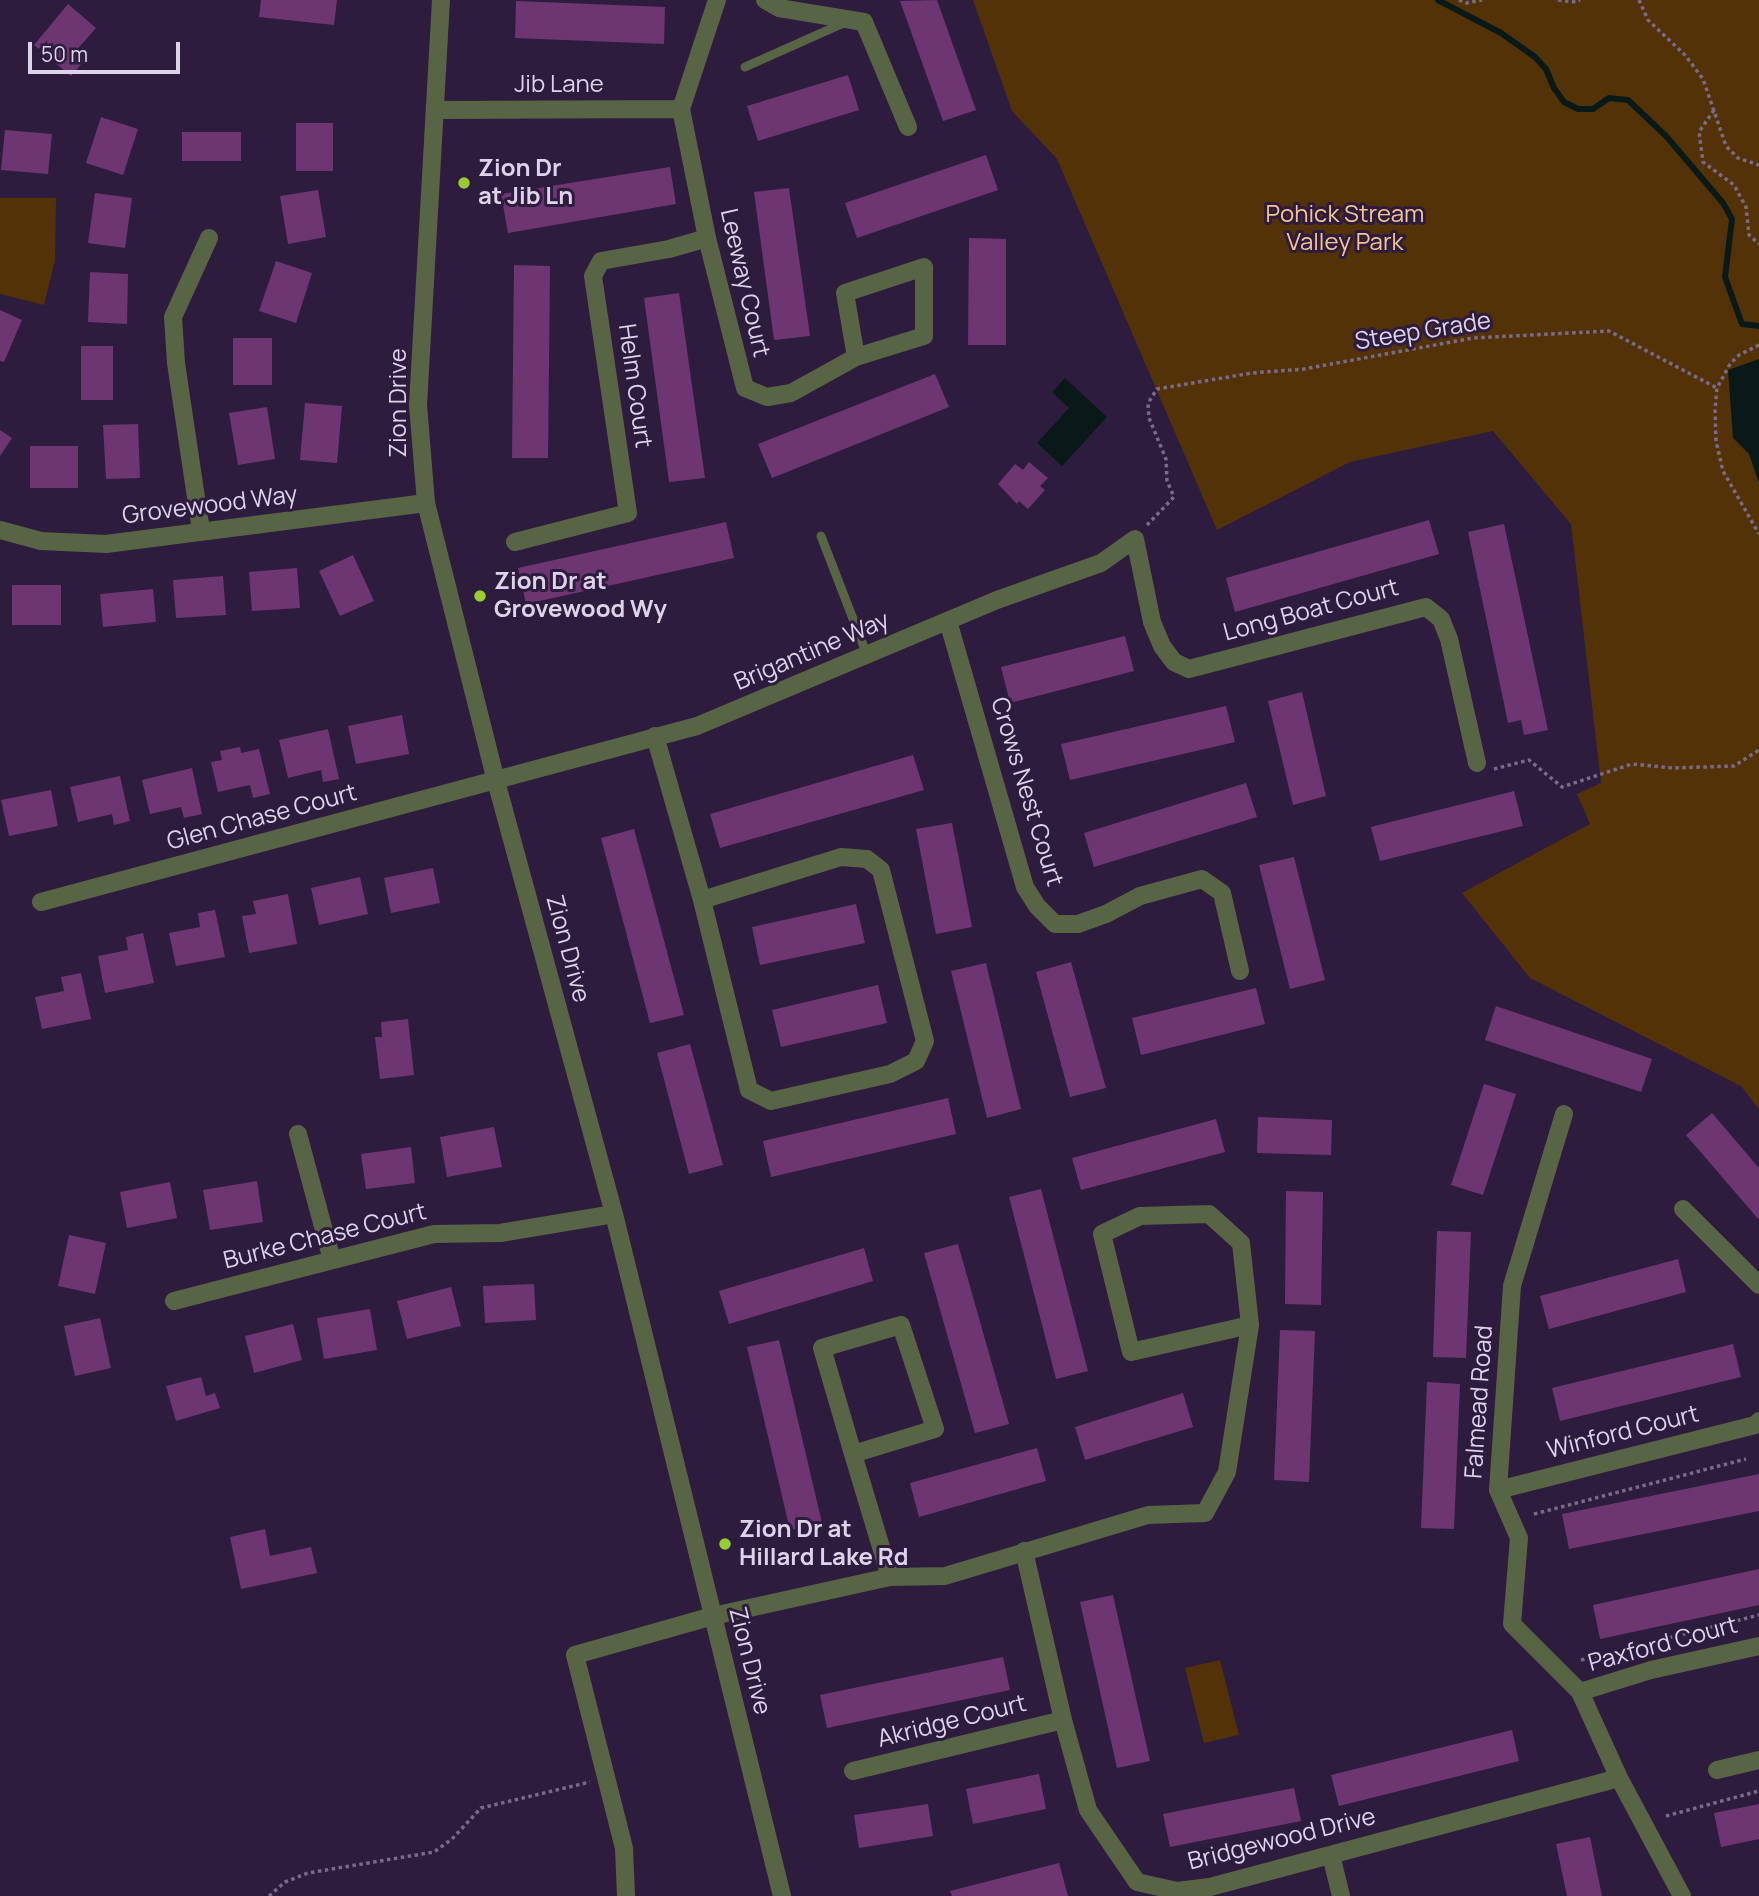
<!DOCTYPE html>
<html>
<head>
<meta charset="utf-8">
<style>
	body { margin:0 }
	#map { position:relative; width:1759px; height:1896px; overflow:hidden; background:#2d1c3d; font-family:Manrope,sans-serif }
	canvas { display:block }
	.scale { position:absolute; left:28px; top:42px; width:152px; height:32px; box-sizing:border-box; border:4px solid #ded3ea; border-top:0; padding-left:9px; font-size:21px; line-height:24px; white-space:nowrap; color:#ded3ea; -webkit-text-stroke:5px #2d1c3d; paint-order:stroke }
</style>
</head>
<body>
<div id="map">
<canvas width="1759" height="1896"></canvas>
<div class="scale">50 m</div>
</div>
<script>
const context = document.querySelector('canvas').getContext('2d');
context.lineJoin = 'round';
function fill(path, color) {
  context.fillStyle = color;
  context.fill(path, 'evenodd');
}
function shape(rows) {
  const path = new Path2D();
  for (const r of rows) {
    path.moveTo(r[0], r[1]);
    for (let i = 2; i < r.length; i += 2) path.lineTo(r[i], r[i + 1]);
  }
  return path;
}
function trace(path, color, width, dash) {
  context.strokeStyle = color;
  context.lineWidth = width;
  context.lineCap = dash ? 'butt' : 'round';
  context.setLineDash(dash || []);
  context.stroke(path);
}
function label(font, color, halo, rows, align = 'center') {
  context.font = font + ' Manrope,sans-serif';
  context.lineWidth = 6;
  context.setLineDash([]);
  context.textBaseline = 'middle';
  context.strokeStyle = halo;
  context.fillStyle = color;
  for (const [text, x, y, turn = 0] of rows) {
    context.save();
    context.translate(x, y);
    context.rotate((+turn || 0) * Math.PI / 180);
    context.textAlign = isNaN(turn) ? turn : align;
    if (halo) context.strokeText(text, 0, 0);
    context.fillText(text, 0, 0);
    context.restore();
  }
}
fill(shape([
	[973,0,1759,0,1759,1109,1741,1086,1530,978,1462,893,1590,824,1577,794,1601,783,1571,524,1493,431,1350,462,1217,530,1057,159,1012,111],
	[0,198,56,198,55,260,44,305,0,294],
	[1220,1660,1239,1735,1204,1743,1185,1668]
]), '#533208');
fill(shape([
	[1759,359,1759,483,1749,454,1733,438,1728,370],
	[1065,378,1107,417,1062,466,1037,443,1069,408,1052,392]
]), '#091918');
trace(shape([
	[1438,0,1501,33,1535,57,1546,69,1554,88,1564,102,1578,109,1593,109,1609,98,1628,100,1666,136,1723,203,1732,219,1725,277,1742,324,1759,326]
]), '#091918', 6);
fill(shape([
	[261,0,337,0,334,25,259,17],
	[937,0,976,110,943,121,900,1],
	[516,1,665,7,664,44,515,38],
	[68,4,96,28,74,53,84,61,71,76,34,45],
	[848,75,859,110,758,141,747,106],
	[101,117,138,129,123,175,86,163],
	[296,123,333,123,333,171,296,171],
	[5,130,52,134,48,174,1,170],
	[182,132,241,132,241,161,182,161],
	[986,155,998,190,857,238,845,203],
	[670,167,676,204,508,233,501,194],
	[789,188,810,336,774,340,754,192],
	[318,190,326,237,288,244,280,196],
	[95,193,132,198,125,248,88,243],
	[969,238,1006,239,1006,345,968,345],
	[276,261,312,273,296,323,259,311],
	[514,265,550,266,548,458,512,458],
	[90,272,128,274,127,324,88,322],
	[679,293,705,478,669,482,644,298],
	[0,310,22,320,4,362,0,361],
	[233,338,272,338,272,385,233,385],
	[81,346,113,346,113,400,81,400],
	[935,374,949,407,772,478,758,444],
	[305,403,342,406,337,463,300,460],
	[267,407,275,459,238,465,229,413],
	[138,424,140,478,106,479,103,425],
	[0,430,12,438,0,456],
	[30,446,78,446,78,488,30,488],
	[1029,462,1048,478,1040,486,1045,490,1028,509,1019,501,1017,504,998,484,1015,464,1023,470],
	[1429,520,1439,554,1235,612,1226,578],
	[726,522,734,558,526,604,518,568],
	[1504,524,1548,730,1524,735,1521,720,1508,723,1468,532],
	[353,555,374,601,340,616,319,571],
	[297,568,300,608,252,611,249,572],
	[223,576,226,615,176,618,173,580],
	[12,585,61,585,61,625,12,625],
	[153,589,156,622,103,627,100,594],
	[1125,636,1134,671,1010,703,1001,667],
	[1302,692,1326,796,1293,805,1268,701],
	[1226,706,1235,742,1070,780,1061,744],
	[402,715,409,754,356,764,348,726],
	[328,729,339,779,323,782,321,770,288,778,279,740],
	[240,747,241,753,259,749,270,794,253,798,250,785,218,792,211,762,222,760,220,751],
	[913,755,924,790,720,848,710,814],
	[192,768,202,814,184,818,181,807,150,814,142,780],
	[120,776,130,821,114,825,112,814,78,822,70,787],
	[1246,783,1257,817,1094,867,1084,833],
	[51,790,58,826,9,836,1,800],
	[1514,791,1523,826,1380,861,1371,827],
	[952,823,972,927,936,934,916,829],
	[634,829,684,1015,650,1023,601,838],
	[1294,857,1325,980,1290,989,1259,865],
	[433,868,440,903,391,913,384,878],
	[360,877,368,914,319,925,311,888],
	[288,894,297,944,249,953,242,916,256,914,253,901],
	[856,904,865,943,760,965,752,927],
	[215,910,225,957,176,966,169,933,200,927,198,913],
	[143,933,154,983,105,993,98,956,128,950,126,937],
	[1071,962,1106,1088,1070,1097,1036,972],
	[986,963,1021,1109,987,1118,951,971],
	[81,973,91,1019,42,1029,35,997,64,991,61,977],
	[878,985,887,1023,781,1047,772,1010],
	[1256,988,1265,1024,1141,1055,1132,1018],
	[1496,1006,1652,1059,1641,1092,1485,1040],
	[408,1019,414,1075,380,1079,375,1037,382,1037,381,1022],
	[690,1044,723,1165,689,1174,657,1053],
	[1484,1084,1516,1094,1483,1195,1451,1185],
	[948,1098,956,1134,771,1177,763,1141],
	[1712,1113,1759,1168,1759,1220,1686,1135],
	[1258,1117,1332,1120,1331,1155,1257,1153],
	[1216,1119,1225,1152,1081,1190,1072,1158],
	[494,1127,502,1167,447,1177,440,1137],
	[411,1147,415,1183,366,1189,361,1154],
	[257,1181,263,1222,210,1230,203,1190],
	[170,1182,177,1218,127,1228,120,1192],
	[1041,1189,1088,1371,1056,1379,1009,1197],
	[1286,1191,1323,1192,1321,1305,1285,1304],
	[1437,1231,1471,1232,1466,1358,1433,1357],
	[69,1235,106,1243,95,1294,58,1286],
	[958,1244,1009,1424,975,1433,924,1253],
	[864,1248,873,1281,729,1324,719,1291],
	[1678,1259,1686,1292,1549,1329,1540,1296],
	[534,1284,536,1320,485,1323,483,1286],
	[451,1287,461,1326,407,1339,397,1301],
	[370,1309,377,1350,324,1359,317,1318],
	[100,1318,111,1368,75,1376,64,1326],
	[293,1324,302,1360,254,1373,245,1336],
	[1280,1330,1315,1331,1309,1482,1274,1480],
	[779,1340,822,1523,790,1530,747,1347],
	[1733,1344,1741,1377,1560,1421,1552,1388],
	[201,1377,206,1396,215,1393,220,1408,176,1421,166,1386],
	[1427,1382,1460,1384,1454,1529,1421,1528],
	[1183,1393,1193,1427,1085,1460,1075,1427],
	[1037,1448,1046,1481,919,1517,910,1483],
	[1759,1474,1759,1511,1569,1549,1562,1514],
	[265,1529,270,1556,311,1547,317,1573,241,1589,230,1537],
	[1759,1569,1759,1605,1600,1639,1593,1605],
	[1113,1595,1150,1761,1117,1768,1080,1602],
	[1003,1657,1010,1690,827,1728,820,1695],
	[1512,1730,1519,1761,1339,1806,1331,1775],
	[1039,1774,1046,1809,973,1824,966,1789],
	[1294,1788,1301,1821,1170,1847,1163,1814],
	[928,1804,933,1836,859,1848,854,1815],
	[1759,1804,1759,1839,1721,1847,1714,1813],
	[1590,1837,1602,1896,1567,1896,1556,1844],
	[1059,1863,1068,1896,952,1896,950,1891]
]), '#6e3670');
trace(shape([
	[1459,0,1466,3,1482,0],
	[1558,0,1576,2,1580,0],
	[1639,0,1648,20,1685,55,1703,79,1726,146,1738,158,1759,165],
	[1714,110,1699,132,1703,162,1734,185,1746,207,1749,235,1759,244],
	[1759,345,1739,355,1730,364,1717,388,1715,409,1716,441,1723,471,1759,534],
	[1147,525,1174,497,1167,481,1166,459,1149,418,1148,403,1157,389,1252,373,1304,369,1473,338,1609,331,1717,388],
	[1494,769,1529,760,1562,787,1632,764,1673,768,1734,766,1759,750],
	[1534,1514,1746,1459],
	[1581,1660,1759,1615],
	[1666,1816,1759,1791],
	[269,1896,285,1882,308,1873,434,1852,452,1839,481,1808,590,1782]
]), '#7a6c88', 3.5, [3.5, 3.5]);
trace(shape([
	[745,67,846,22],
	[821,536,867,655]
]), '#586545', 9);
trace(shape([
	[717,0,681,109,707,238,745,388,767,397,791,393,856,357,924,336,924,267,845,293,856,357],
	[765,0,779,8,864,22,908,127],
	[437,110,681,109],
	[0,530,41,541,106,544,426,503],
	[201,531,176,363,173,317,209,238],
	[515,542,628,513,593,276,601,261,669,249,707,238],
	[948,621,1025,887,1037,906,1055,924,1078,924,1106,914,1140,896,1202,879,1222,893,1240,971],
	[655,736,702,900],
	[841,857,867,859,881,870,925,1041,916,1061,890,1074,771,1101,749,1090,702,900,841,857],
	[41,902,697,726,997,600,1101,563,1135,539,1152,622,1162,646,1174,662,1189,669,1426,607,1441,619,1449,639,1477,763],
	[1564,1114,1512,1286,1498,1490,1519,1538,1512,1624,1580,1692,1619,1778,1682,1896],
	[298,1134,332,1260],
	[1683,1209,1759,1285],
	[1209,1214,1241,1243,1250,1325,1131,1352,1102,1234,1140,1216,1209,1214],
	[174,1301,434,1234,500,1233,614,1214],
	[901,1325,935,1429,853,1454,822,1348,901,1325],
	[853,1454,890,1577],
	[1498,1490,1755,1425,1759,1421],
	[1024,1551,1063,1720,1088,1810,1137,1882,1177,1891,1210,1887,1619,1778],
	[1580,1692,1651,1670,1759,1646],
	[1717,1770,1759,1760],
	[853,1771,1063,1720],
	[1331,1855,1341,1896],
	[626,1896,624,1848,575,1655,713,1616,890,1577,945,1576,1148,1515,1205,1513,1227,1472,1250,1325]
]), '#586545', 18);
trace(shape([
	[441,0,418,405,426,503,496,781,614,1214,782,1896]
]), '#586545', 18);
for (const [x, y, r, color] of [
	[464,183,7,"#9acb34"],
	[480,596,7,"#9acb34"],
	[725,1544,7,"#9acb34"]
]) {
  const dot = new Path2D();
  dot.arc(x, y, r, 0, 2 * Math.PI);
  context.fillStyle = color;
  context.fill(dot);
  trace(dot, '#2d1c3d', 2.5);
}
label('24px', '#ded3ea', '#2d1c3d', [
	["Jib Lane",559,85],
	["Leeway Court",744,283,77],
	["Steep Grade",1423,332,-9],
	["Helm Court",634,386,82],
	["Zion Drive",399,403,-90],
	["Grovewood Way",210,506,-7],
	["Long Boat Court",1311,611,-15],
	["Brigantine Way",812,652,-23],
	["Crows Nest Court",1026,792,73],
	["Glen Chase Court",262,818,-15],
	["Zion Drive",567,949,75],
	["Burke Chase Court",325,1237,-14],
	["Falmead Road",1480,1402,-86],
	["Winford Court",1623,1433,-14],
	["Paxford Court",1663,1645,-15],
	["Zion Drive",749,1661,76],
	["Akridge Court",952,1722,-14],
	["Bridgewood Drive",1282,1840,-14]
]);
label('bold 24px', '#ded3ea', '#2d1c3d', [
	["Zion Dr",478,169],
	["at Jib Ln",478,197],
	["Zion Dr at",494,582],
	["Grovewood Wy",494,610],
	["Zion Dr at",739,1530],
	["Hillard Lake Rd",739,1558]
], 'left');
label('24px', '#f5c493', '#2d1c3d', [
	["Pohick Stream",1345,215],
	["Valley Park",1345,243]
]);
</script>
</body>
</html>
